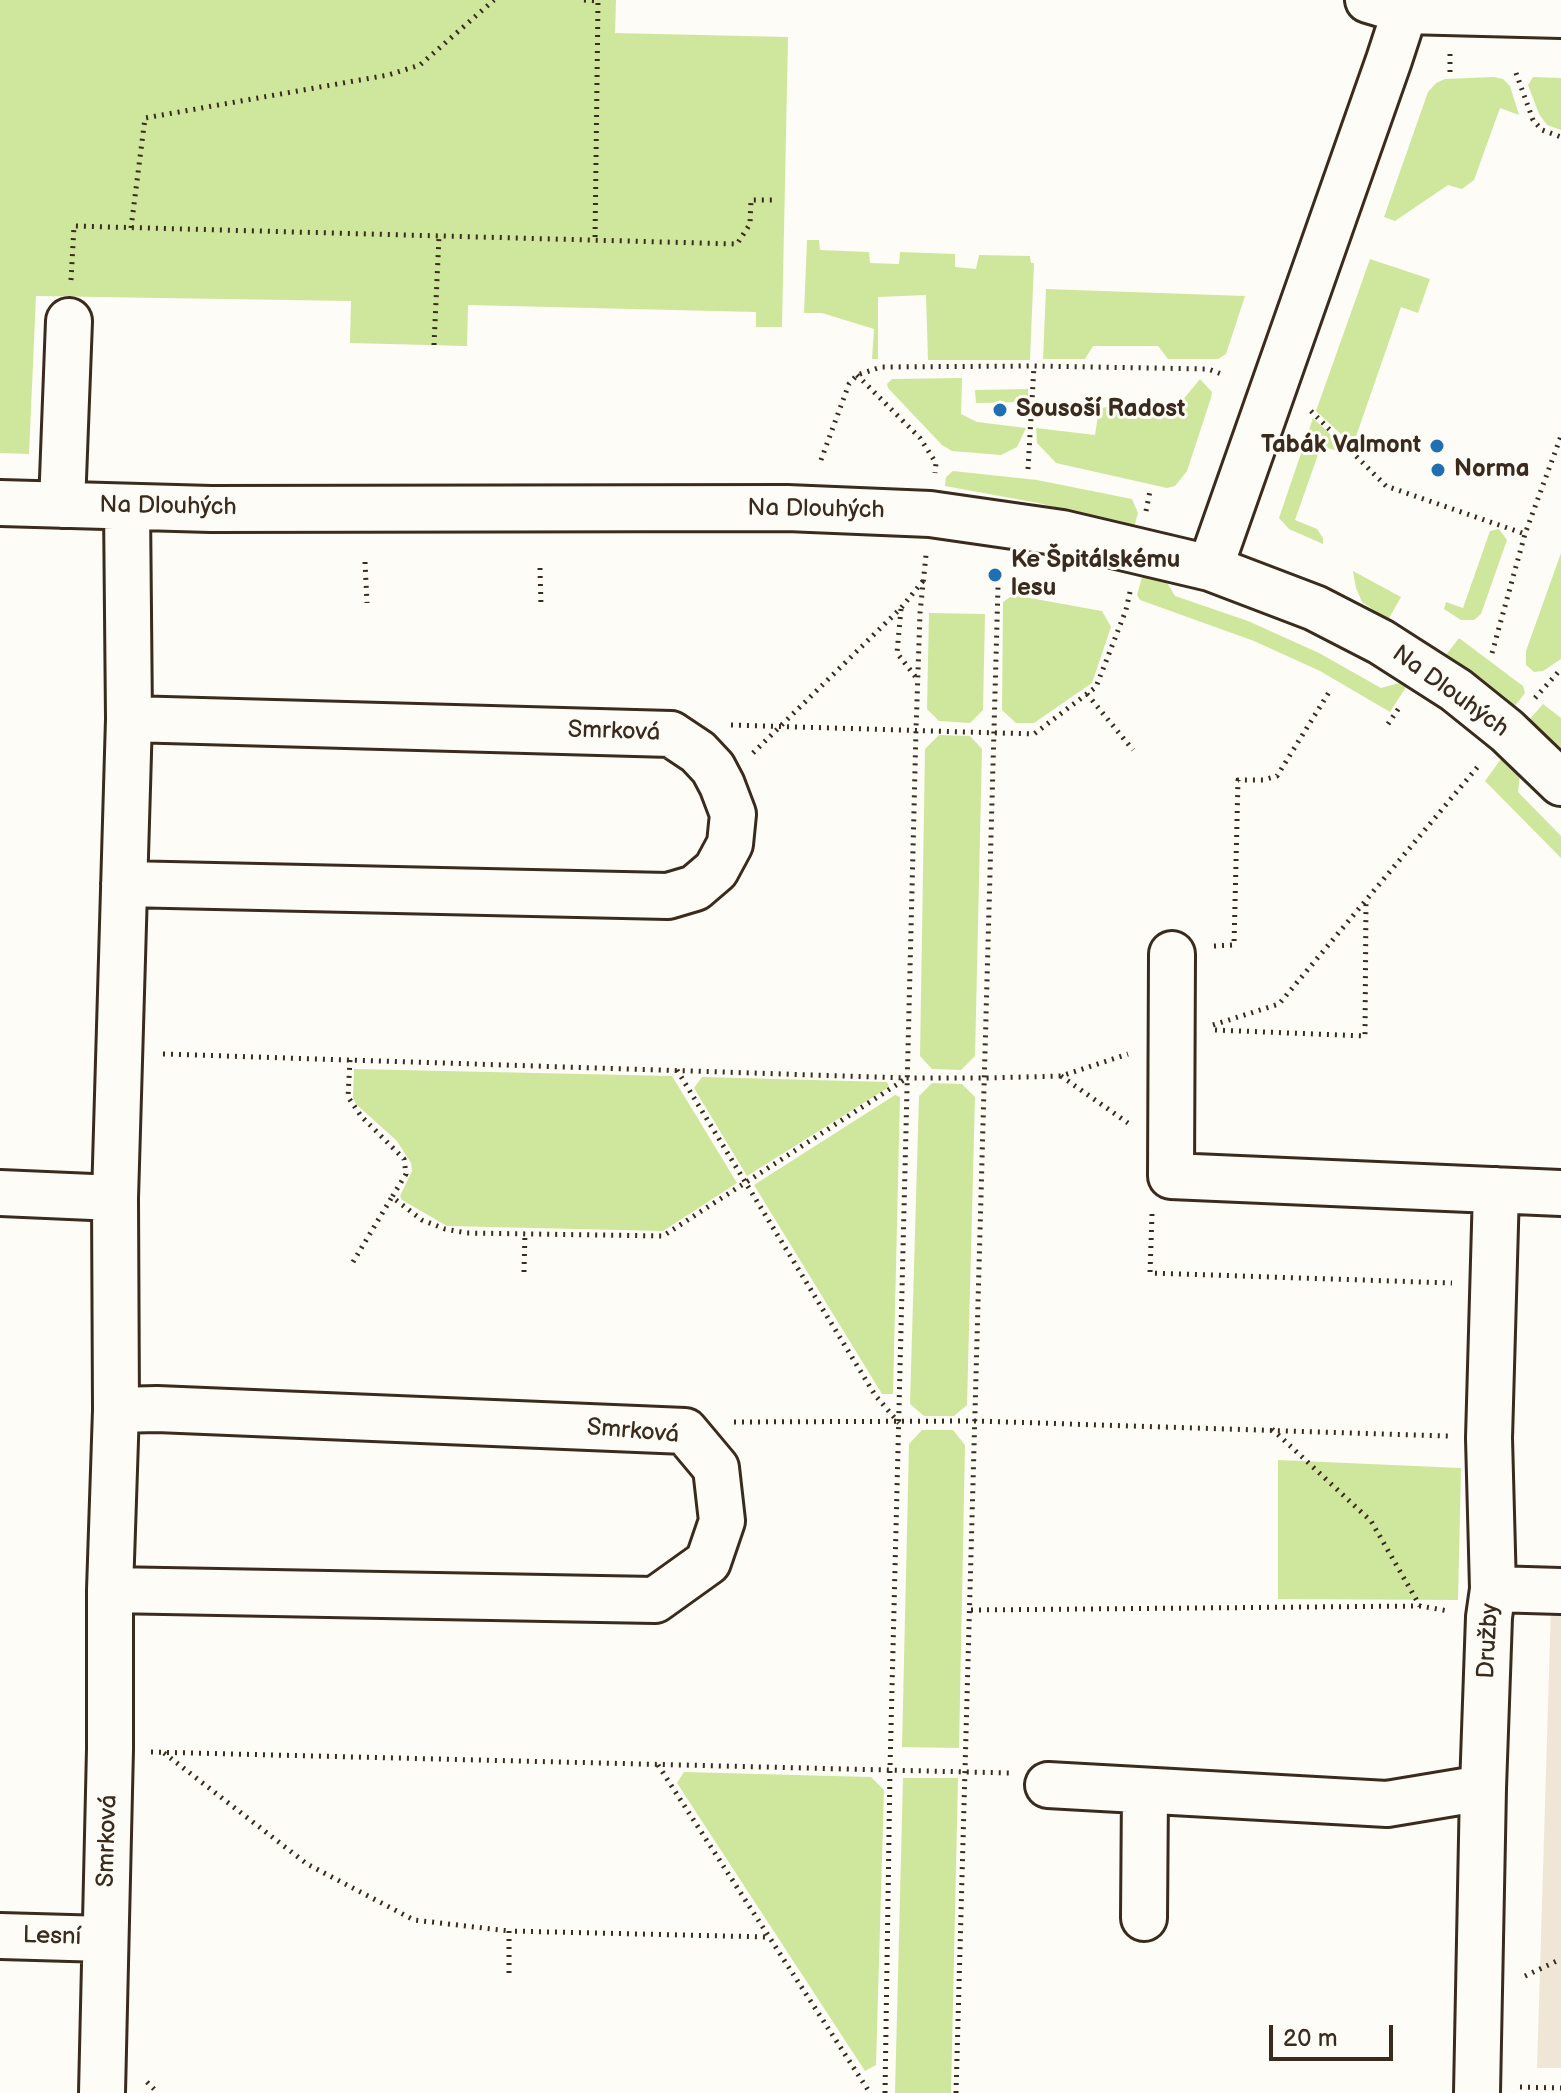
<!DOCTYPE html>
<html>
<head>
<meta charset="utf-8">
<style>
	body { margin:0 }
	#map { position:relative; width:1561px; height:2093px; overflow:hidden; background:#fdfcf7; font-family:"Balsamiq Sans",sans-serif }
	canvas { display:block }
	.scale { position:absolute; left:1269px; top:2025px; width:124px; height:36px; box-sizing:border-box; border:4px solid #3b2a1e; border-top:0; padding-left:10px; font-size:24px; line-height:28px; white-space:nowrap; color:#3b2a1e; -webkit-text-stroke:6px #fdfcf7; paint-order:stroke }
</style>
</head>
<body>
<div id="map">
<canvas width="1561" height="2093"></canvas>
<div class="scale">20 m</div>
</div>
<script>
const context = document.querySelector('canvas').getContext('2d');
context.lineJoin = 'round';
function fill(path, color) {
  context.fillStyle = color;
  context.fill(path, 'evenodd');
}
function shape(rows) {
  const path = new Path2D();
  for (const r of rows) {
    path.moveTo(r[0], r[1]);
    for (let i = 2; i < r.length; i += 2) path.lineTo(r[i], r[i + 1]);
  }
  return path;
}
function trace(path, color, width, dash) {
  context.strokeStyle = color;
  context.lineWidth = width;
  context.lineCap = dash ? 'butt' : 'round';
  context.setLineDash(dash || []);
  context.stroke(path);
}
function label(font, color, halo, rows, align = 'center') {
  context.font = font + ' "Balsamiq Sans",sans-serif';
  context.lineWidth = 6;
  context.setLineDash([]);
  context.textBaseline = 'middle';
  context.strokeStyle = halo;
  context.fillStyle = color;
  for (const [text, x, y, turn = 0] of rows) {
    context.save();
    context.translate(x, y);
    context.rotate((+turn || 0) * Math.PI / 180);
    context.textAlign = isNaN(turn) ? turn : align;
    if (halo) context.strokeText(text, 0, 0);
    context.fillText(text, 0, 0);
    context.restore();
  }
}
fill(shape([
	[1551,1607,1561,1608,1561,2068,1537,2068]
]), '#f0e6d5');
fill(shape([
	[0,0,616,0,615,33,788,37,782,327,756,327,756,312,468,305,467,346,350,343,351,301,36,296,29,454,0,453],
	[1494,77,1503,79,1510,86,1519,115,1500,108,1474,180,1462,189,1448,185,1395,221,1384,217,1428,92,1436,83,1445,79],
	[1533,77,1561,78,1561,130,1547,125,1539,114,1528,85],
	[807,240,819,240,820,250,869,252,870,263,899,264,900,252,955,254,955,267,976,269,979,255,1030,256,1031,263,1034,263,1030,360,928,360,926,295,878,297,878,359,872,359,874,329,822,313,804,313],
	[1370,259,1430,279,1418,313,1401,307,1353,445,1316,411],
	[1046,289,1245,296,1226,354,1218,359,1168,359,1158,346,1093,346,1085,359,1043,359],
	[962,378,961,414,977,422,1026,428,1017,447,1001,455,952,451,942,445,888,388,887,384,892,379],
	[1200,379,1212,392,1211,398,1187,471,1175,486,1167,488,1056,463,1037,443,1036,428,1095,435,1099,409,1129,401,1172,413],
	[1028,389,1028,402,976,403,975,390],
	[1313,418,1347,450,1341,452,1321,446,1295,520,1317,529,1323,538,1323,544,1289,529,1279,518],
	[953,471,1037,480,1132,499,1138,513,1134,527,1038,503,945,486,946,477],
	[1499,529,1507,540,1481,614,1474,620,1461,620,1444,609,1446,602,1463,608,1490,531],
	[1561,553,1561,659,1543,671,1534,672,1526,665,1526,651],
	[1353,571,1401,597,1388,620,1362,602,1356,588],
	[1143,574,1165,579,1175,596,1248,621,1319,653,1381,688,1399,683,1406,687,1390,712,1320,671,1254,641,1140,600,1137,595],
	[1013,595,1102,611,1111,627,1092,683,1034,723,1016,723,1002,710,1003,602],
	[929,613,985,614,983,710,970,723,939,721,927,709],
	[1459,638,1523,686,1525,693,1514,707,1446,655],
	[1543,704,1561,718,1561,749,1529,720],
	[939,735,970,736,982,749,975,1056,961,1070,932,1069,920,1056,925,749],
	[1501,759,1520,775,1518,792,1561,836,1561,858,1485,781],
	[354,1069,672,1076,737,1183,663,1231,447,1226,402,1200,400,1196,412,1171,411,1163,397,1141,357,1105,353,1098],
	[702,1077,887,1082,889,1087,747,1176,694,1088],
	[932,1083,962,1084,975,1097,967,1405,954,1416,924,1416,910,1404,919,1096],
	[895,1095,900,1097,893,1394,882,1394,754,1185],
	[922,1430,953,1430,965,1445,959,1748,902,1747,909,1444],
	[1278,1460,1461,1468,1458,1600,1278,1599],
	[684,1772,871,1777,884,1790,876,2065,865,2071,677,1783],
	[903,1778,958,1778,951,2093,895,2093]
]), '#cfe79c');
const minor = shape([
	[1368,0,1405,11,1561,15],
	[0,503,211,509,787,508,930,514,1062,533,1210,568,1315,608,1381,642,1456,690,1507,731,1561,783],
	[62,505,69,321],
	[1210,568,1389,60,1405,11,1406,0],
	[124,884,668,896,695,888,716,870,730,844,733,814,722,785,713,768,698,752,671,734,129,719],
	[1172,954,1171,1176,1561,1193],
	[0,1193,115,1198],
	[1493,1589,1561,1591],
	[110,1590,655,1600,708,1562,722,1521,716,1468,685,1431,157,1409,116,1410],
	[1048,1785,1387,1804,1483,1788],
	[1144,1918,1145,1791],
	[0,1936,105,1939],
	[102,2093,110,1749,110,1590,116,1410,115,1198,129,719,127,507],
	[1477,2093,1483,1788,1489,1617,1493,1589,1489,1438,1496,1190]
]);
trace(minor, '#3b2a1e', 50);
trace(shape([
	[584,0,598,1,595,240],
	[1450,72,1450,53],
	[1516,73,1533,120,1542,130,1561,137],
	[131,228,145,118,388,75,420,65,494,0],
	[71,280,74,226,737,244,750,224,751,200,777,200],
	[434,345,439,236],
	[857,375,920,438,936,463,935,473],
	[1311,411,1386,486,1525,534],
	[821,460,849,384,857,375,881,367,1034,366,1208,369,1224,375],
	[1028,469,1034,366],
	[1146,511,1150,491],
	[365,562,367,603],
	[540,568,541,606],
	[901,609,897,653,918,680],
	[1492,653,1525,534,1561,436],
	[1087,694,1133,750],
	[1535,698,1561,669],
	[1388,724,1401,705],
	[731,725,1034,734,1096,687,1126,610,1130,592],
	[753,753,901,608,923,581],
	[1214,946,1234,945,1238,780,1263,780,1277,776,1331,689],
	[1213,1025,1279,1004,1480,764],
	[1215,1030,1365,1036,1366,900],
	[163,1054,907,1078,986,1078,1061,1076,1128,1054],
	[350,1060,348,1097,361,1116,404,1159,406,1174,392,1197,422,1220,445,1229,467,1233,663,1236,907,1078],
	[677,1070,875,1395,899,1423],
	[1061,1076,1128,1123],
	[1152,1214,1150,1273,1452,1283],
	[353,1262,392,1197],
	[524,1272,525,1232],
	[734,1422,973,1421,1448,1436],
	[1272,1429,1371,1521,1420,1606],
	[971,1610,1421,1606,1448,1611],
	[151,1752,1009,1773],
	[164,1753,307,1864,414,1920,509,1931],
	[658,1765,870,2093],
	[509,1973,509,1931,768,1937],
	[1525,1976,1561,1959],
	[147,2082,158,2093],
	[1520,2087,1561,2088],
	[885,2093,890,1769,916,730,920,613,926,555],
	[956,2093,998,586]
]), '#3b2a1e', 5, [2, 6]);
trace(minor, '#fdfcf7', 44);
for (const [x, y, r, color] of [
	[1000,410,8,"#1f6fb2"],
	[1437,446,8,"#1f6fb2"],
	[1438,470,8,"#1f6fb2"],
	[995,575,8,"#1f6fb2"]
]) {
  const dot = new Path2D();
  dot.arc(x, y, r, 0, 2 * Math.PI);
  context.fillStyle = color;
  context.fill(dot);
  trace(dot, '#fdfcf7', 3);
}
label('bold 24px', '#3b2a1e', '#fdfcf7', [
	["Sousoší Radost",1016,410],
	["Tabák Valmont",1421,446,"right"],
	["Norma",1454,470],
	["Ke Špitálskému",1011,561],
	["lesu",1011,589]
], 'left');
label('24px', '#3b2a1e', '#fdfcf7', [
	["Na Dlouhých",168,507,1],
	["Na Dlouhých",816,510,1],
	["Na Dlouhých",1450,692,36],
	["Smrková",614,732,2],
	["Smrková",633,1432,5],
	["Družby",1489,1641,-87],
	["Smrková",108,1841,-88],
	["Lesní",52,1937,2]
]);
</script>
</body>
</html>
